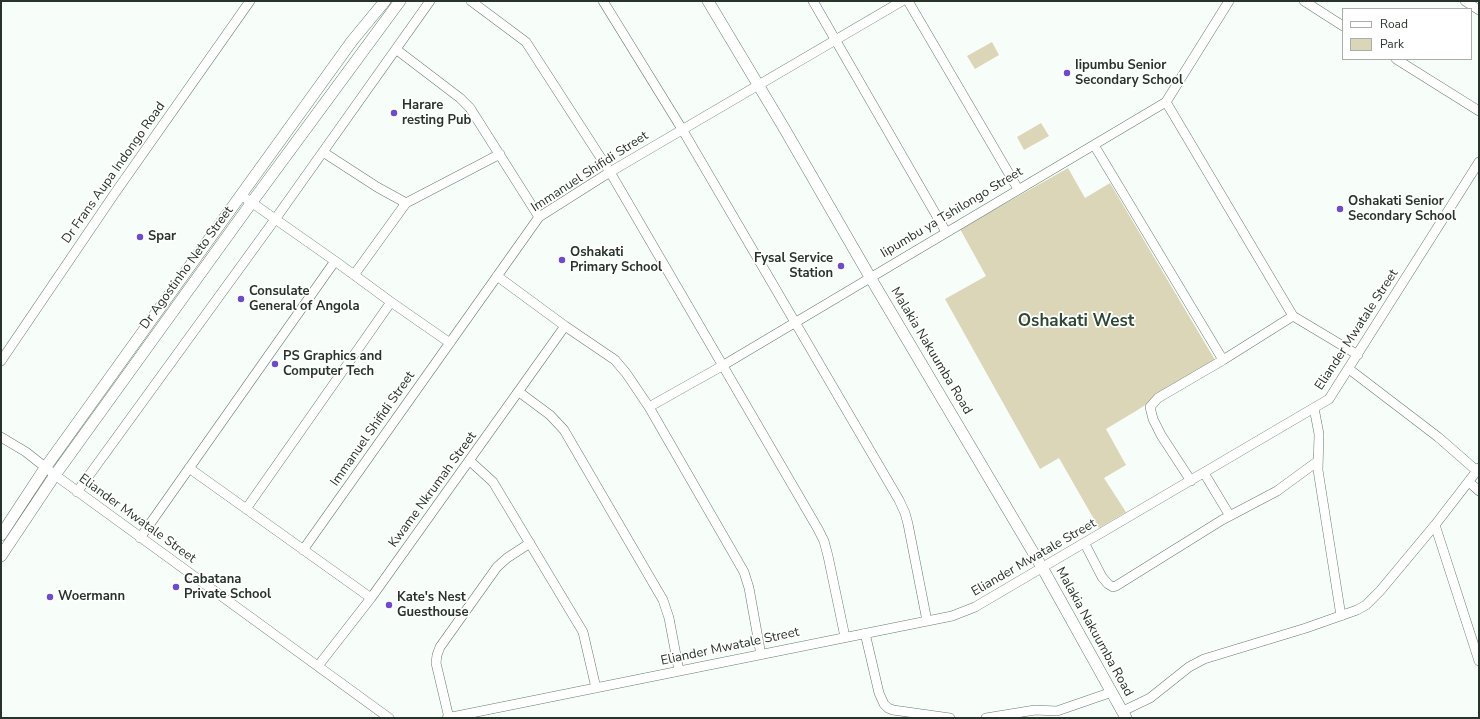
<!DOCTYPE html>
<html>
<head>
<meta charset="utf-8">
<style>
	body { margin:0 }
	#map { position:relative; width:1480px; height:719px; overflow:hidden; background:#f7fef9; font-family:"Nunito Sans",sans-serif }
	canvas { display:block }
	.frame { position:absolute; inset:0; border:2px solid #28342b; pointer-events:none }
	.legend { position:absolute; left:1342px; top:8px; width:130px; height:52px; box-sizing:border-box; background:#fff; border:1px solid #a9aeaa; margin:0; padding:5px 7px; list-style:none; font-size:12px; color:#28342b }
	.legend li { display:flex; align-items:center; gap:8px; height:20px }
	.legend b { width:20px; border:1px solid #a9aeaa }
</style>
</head>
<body>
<div id="map">
<canvas width="1480" height="719"></canvas>
<div class="frame"></div>
<ul class="legend">
<li><b style="height:5px;background:#fff"></b>Road</li>
<li><b style="height:11px;background:#dcd6b8"></b>Park</li>
</ul>
</div>
<script>
const context = document.querySelector('canvas').getContext('2d');
context.lineJoin = 'round';
function fill(path, color) {
  context.fillStyle = color;
  context.fill(path, 'evenodd');
}
function shape(rows) {
  const path = new Path2D();
  for (const r of rows) {
    path.moveTo(r[0], r[1]);
    for (let i = 2; i < r.length; i += 2) path.lineTo(r[i], r[i + 1]);
  }
  return path;
}
function trace(path, color, width, dash) {
  context.strokeStyle = color;
  context.lineWidth = width;
  context.lineCap = dash ? 'butt' : 'round';
  context.setLineDash(dash || []);
  context.stroke(path);
}
function label(font, color, halo, rows, align = 'center') {
  context.font = font + ' "Nunito Sans",sans-serif';
  context.lineWidth = 3.5;
  context.setLineDash([]);
  context.textBaseline = 'middle';
  context.strokeStyle = halo;
  context.fillStyle = color;
  for (const [text, x, y, turn = 0] of rows) {
    context.save();
    context.translate(x, y);
    context.rotate((+turn || 0) * Math.PI / 180);
    context.textAlign = isNaN(turn) ? turn : align;
    if (halo) context.strokeText(text, 0, 0);
    context.fillText(text, 0, 0);
    context.restore();
  }
}
fill(shape([
	[992,42,999,55,975,69,967,56],
	[1041,123,1049,136,1024,150,1017,137],
	[1068,168,1085,198,1110,183,1215,360,1136,411,1106,429,1126,465,1104,478,1126,512,1099,528,1059,458,1040,469,945,299,986,276,960,229]
]), '#dcd6b8');
const minor = shape([
	[471,1,526,42,610,172,818,529,824,541,828,556,845,637],
	[603,1,682,129,899,500,905,513,908,524,927,621],
	[813,1,946,232],
	[908,1,1018,189],
	[1304,1,1343,26],
	[1465,1,1479,10],
	[397,50,460,98,470,108,539,217],
	[1396,59,1479,111],
	[1166,102,1293,316,1358,355],
	[1094,145,1223,360,1293,316],
	[323,152,377,187,406,203,500,154],
	[241,195,335,261],
	[354,275,406,203],
	[497,276,565,326,615,360,626,373,649,407,744,572,749,588,761,655],
	[1,361,115,193,250,1],
	[1349,369,1438,437,1477,471],
	[519,392,550,415,564,430,663,600,669,618,679,671],
	[649,407,722,366,1166,102,1229,1],
	[1314,408,1319,434,1318,470,1341,616],
	[1,437,26,452,55,475,389,718],
	[470,461,493,482,583,632,596,688],
	[189,468,371,598],
	[1204,473,1230,516],
	[1191,481,1161,435,1153,419,1150,407,1158,398,1223,360],
	[1469,482,1479,491],
	[77,492,276,218,430,1],
	[246,509,391,302],
	[1435,525,1479,661],
	[140,538,335,261,391,302,450,343],
	[1085,544,1102,577,1108,584,1113,587,1116,586,1222,520,1277,491,1318,461],
	[303,550,539,217,610,172,902,1],
	[865,633,879,693,884,704,888,708,893,710,950,718],
	[318,666,371,598,565,326],
	[1123,711,1150,698,1189,667,1204,659,1306,628,1357,610,1366,605,1380,591,1435,525,1479,468],
	[447,718,952,616,975,607,1329,399,1479,162],
	[449,718,436,663,437,655,440,647,497,567,507,558,530,543],
	[986,718,1035,710,1057,711,1112,692]
]);
const major = shape([
	[708,1,784,128,870,277,1043,569,1126,718],
	[1,535,45,468,241,195,352,41,385,1],
	[1,556,55,475,252,202,400,1]
]);
trace(minor, '#637f6b', 10);
trace(major, '#637f6b', 12);
trace(minor, '#fff', 9);
trace(major, '#fff', 11);
for (const [x, y, r, color] of [
	[1067,73,4,"#6e4cc5"],
	[394,113,4,"#6e4cc5"],
	[1340,209,4,"#6e4cc5"],
	[140,237,4,"#6e4cc5"],
	[562,260,4,"#6e4cc5"],
	[841,266,4,"#6e4cc5"],
	[241,299,4,"#6e4cc5"],
	[275,364,4,"#6e4cc5"],
	[176,587,4,"#6e4cc5"],
	[50,597,4,"#6e4cc5"],
	[389,605,4,"#6e4cc5"]
]) {
  const dot = new Path2D();
  dot.arc(x, y, r, 0, 2 * Math.PI);
  context.fillStyle = color;
  context.fill(dot);
  trace(dot, '#fff', 1.5);
}
label('bold 13px', '#28342b', '#fff', [
	["Iipumbu Senior",1075,66],
	["Secondary School",1075,81],
	["Harare",402,106],
	["resting Pub",402,121],
	["Oshakati Senior",1348,202],
	["Secondary School",1348,217],
	["Spar",148,237],
	["Oshakati",570,253],
	["Primary School",570,268],
	["Fysal Service",833,259,"right"],
	["Station",833,274,"right"],
	["Consulate",249,292],
	["General of Angola",249,307],
	["PS Graphics and",283,357],
	["Computer Tech",283,372],
	["Cabatana",184,580],
	["Private School",184,595],
	["Woermann",58,597],
	["Kate's Nest",397,598],
	["Guesthouse",397,613]
], 'left');
label('13px', '#28342b', '#fff', [
	["Immanuel Shifidi Street",590,172,-33],
	["Dr Frans Aupa Indongo Road",114,173,-55],
	["Iipumbu ya Tshilongo Street",952,213,-31],
	["Dr Agostinho Neto Street",187,268,-54],
	["Eliander Mwatale Street",1357,330,-57],
	["Malakia Nakuumba Road",931,351,59],
	["Immanuel Shifidi Street",373,429,-55],
	["Kwame Nkrumah Street",433,490,-54],
	["Eliander Mwatale Street",137,519,36],
	["Eliander Mwatale Street",1034,558,-30],
	["Malakia Nakuumba Road",1094,632,61],
	["Eliander Mwatale Street",730,647,-12]
]);
label('bold 17px', '#2d4835', '#fff', [
	["Oshakati West",1076,322]
]);
</script>
</body>
</html>
